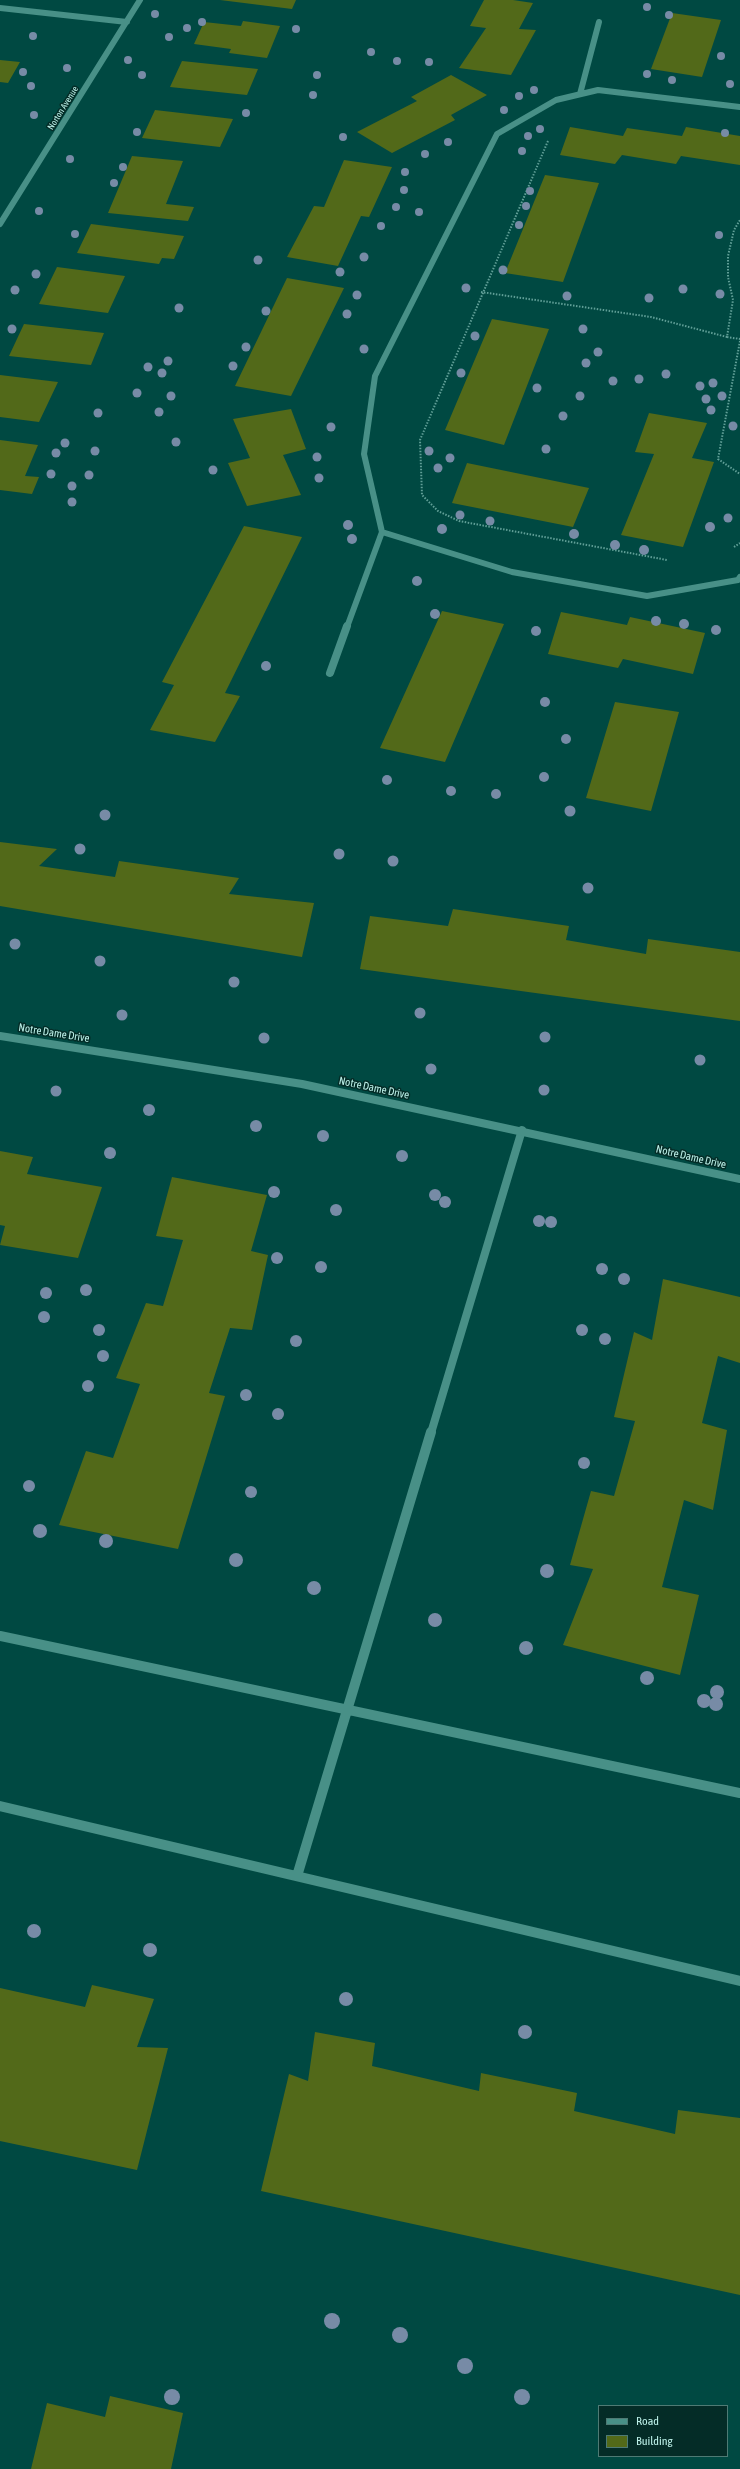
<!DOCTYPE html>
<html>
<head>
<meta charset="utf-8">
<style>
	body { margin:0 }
	#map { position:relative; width:740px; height:2469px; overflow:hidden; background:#004942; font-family:"Asap Condensed",sans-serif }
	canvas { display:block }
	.legend { position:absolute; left:598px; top:2405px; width:130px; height:52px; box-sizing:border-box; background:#042c27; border:1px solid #4e7a74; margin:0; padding:5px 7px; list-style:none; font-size:12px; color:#bcf0e8 }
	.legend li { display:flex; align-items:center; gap:8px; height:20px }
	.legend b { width:20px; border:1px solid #4e7a74 }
</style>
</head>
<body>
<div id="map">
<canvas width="740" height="2469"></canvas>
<ul class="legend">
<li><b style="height:5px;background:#489087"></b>Road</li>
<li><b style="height:11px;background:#526919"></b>Building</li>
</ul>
</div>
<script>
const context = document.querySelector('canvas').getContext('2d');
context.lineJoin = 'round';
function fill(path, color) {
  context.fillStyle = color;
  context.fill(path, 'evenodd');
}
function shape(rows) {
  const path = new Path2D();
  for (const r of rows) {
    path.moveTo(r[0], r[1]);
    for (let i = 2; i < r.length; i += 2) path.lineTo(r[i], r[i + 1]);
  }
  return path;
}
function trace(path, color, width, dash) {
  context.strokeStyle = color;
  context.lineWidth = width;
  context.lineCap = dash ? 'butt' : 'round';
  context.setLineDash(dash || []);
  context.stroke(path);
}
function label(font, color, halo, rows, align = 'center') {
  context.font = font + ' "Asap Condensed",sans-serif';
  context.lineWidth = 3;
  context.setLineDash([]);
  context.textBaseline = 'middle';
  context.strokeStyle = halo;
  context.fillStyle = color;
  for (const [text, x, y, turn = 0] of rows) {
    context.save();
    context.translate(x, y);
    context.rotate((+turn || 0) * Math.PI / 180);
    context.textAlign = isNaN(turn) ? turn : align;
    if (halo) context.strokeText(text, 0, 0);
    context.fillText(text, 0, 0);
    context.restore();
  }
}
fill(shape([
	[220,0,296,0,292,9],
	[484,0,513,0,533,3,519,29,536,30,511,75,459,68,486,28,470,26],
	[672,13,721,20,702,77,651,69],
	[243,21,280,26,267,58,229,53,231,49,194,44,204,22,241,26],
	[0,60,20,62,8,83,0,82],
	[182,61,258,69,247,95,170,87],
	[451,75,487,95,451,115,455,120,392,153,357,132,417,101,411,97],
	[155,110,233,119,220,147,142,138],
	[570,127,623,136,627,128,682,136,686,127,740,136,740,165,681,156,676,164,622,155,615,164,560,155],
	[132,156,183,161,166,204,194,207,188,221,108,213],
	[344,160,392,167,369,217,361,216,338,266,287,257,314,206,324,207],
	[545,175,599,183,563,282,505,273],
	[91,224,184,236,174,259,162,258,159,264,77,253],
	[57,267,125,276,108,313,39,304],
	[287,278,344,288,291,396,235,386],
	[492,319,549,329,504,445,445,430],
	[24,324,104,333,91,365,9,356],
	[0,375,58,382,39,422,0,417],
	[291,409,306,449,283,455,301,495,247,506,228,463,250,458,233,419],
	[649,413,707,423,692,458,714,462,683,547,621,535,654,454,635,452],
	[0,440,38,445,25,476,39,477,32,494,0,490],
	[467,463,589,488,573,527,452,503],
	[244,526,302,537,225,693,240,696,215,742,150,730,174,685,162,682],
	[442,611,504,624,445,762,380,748],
	[561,612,627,625,630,617,705,633,693,674,623,659,618,668,548,654],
	[615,702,679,712,651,811,586,798],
	[0,842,57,849,39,866,115,877,119,861,239,878,229,894,314,903,302,957,0,906],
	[453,909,569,926,566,940,646,954,648,939,740,952,740,1021,360,969,370,916,448,926],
	[0,1151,33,1157,27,1174,102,1187,78,1258,0,1245,5,1226,0,1225],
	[172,1177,267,1195,251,1251,268,1255,252,1330,230,1328,209,1393,225,1396,178,1549,59,1525,86,1451,113,1458,140,1384,116,1378,146,1303,163,1306,183,1240,156,1236],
	[663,1279,740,1297,740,1363,718,1356,702,1423,727,1430,713,1510,684,1500,662,1587,699,1595,680,1675,563,1645,593,1569,570,1565,591,1491,614,1496,635,1421,614,1417,634,1332,652,1340],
	[92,1985,154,1999,137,2047,168,2048,137,2170,0,2141,0,1988,85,2007],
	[315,2032,375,2043,372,2066,479,2091,481,2073,577,2093,574,2111,675,2134,678,2110,740,2118,740,2295,261,2191,289,2074,308,2081],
	[110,2396,183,2413,171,2469,31,2469,47,2403,105,2417]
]), '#526919');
trace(shape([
	[548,141,420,440,422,495,438,511,459,521,667,560],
	[481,292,651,317,727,337,733,300,728,277,728,256,734,230,740,220],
	[727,337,740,339],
	[740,341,718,459,740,474],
	[734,547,740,543]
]), '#609f97', 2, [1.5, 1.5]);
trace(shape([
	[580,94,599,22],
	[740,107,598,90,556,100,497,134,375,376,364,454,382,532,512,572,647,596,738,580,740,577],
	[347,627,382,532]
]), '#489087', 6);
trace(shape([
	[330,673,347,626],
	[431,1433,522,1130]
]), '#489087', 8);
trace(shape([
	[0,1636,740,1793],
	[0,1806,740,1981],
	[297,1876,431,1432]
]), '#489087', 10);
trace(shape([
	[0,8,127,22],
	[0,224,140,0]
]), '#489087', 6);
trace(shape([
	[0,1036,302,1084,740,1179]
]), '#489087', 8);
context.fillStyle = '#778ba6';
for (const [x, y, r] of [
	[647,7,4],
	[155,14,4],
	[669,15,4],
	[202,22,4],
	[187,28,4],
	[296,29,4],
	[33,36,4],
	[169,37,4],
	[371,52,4],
	[721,56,4],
	[128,60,4],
	[397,61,4],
	[429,62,4],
	[67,68,4],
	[23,72,4],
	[647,74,4],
	[142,75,4],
	[317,75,4],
	[672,80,4],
	[730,84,4],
	[31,86,4],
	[534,90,4],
	[313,95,4],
	[519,96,4],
	[504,110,4],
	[246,113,4],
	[34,115,4],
	[540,129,4],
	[137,132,4],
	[725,133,4],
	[528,136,4],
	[343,137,4],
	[448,142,4],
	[522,151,4],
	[425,154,4],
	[70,159,4],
	[123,167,4],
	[405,172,4],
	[114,183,4],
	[404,190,4],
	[530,191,4],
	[526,206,4],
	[396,207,4],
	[39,211,4],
	[419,212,4],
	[519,225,4],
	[381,226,4],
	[75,234,4],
	[719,235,4],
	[364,257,4.5],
	[258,260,4.5],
	[503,270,4.5],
	[340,272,4.5],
	[36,274,4.5],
	[466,288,4.5],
	[683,289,4.5],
	[15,290,4.5],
	[720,294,4.5],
	[357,295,4.5],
	[567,296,4.5],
	[649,298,4.5],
	[179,308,4.5],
	[266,311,4.5],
	[347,314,4.5],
	[12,329,4.5],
	[583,329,4.5],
	[475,336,4.5],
	[246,347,4.5],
	[364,349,4.5],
	[598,352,4.5],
	[168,361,4.5],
	[586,363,4.5],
	[233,366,4.5],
	[148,367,4.5],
	[162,373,4.5],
	[461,373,4.5],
	[666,374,4.5],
	[639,379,4.5],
	[613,381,4.5],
	[713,383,4.5],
	[700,386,4.5],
	[537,388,4.5],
	[137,393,4.5],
	[171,396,4.5],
	[580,396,4.5],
	[722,396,4.5],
	[706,399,4.5],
	[711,410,4.5],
	[159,412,4.5],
	[98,413,4.5],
	[563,416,4.5],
	[733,426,4.5],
	[331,427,4.5],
	[176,442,4.5],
	[65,443,4.5],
	[546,449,4.5],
	[95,451,4.5],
	[429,451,4.5],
	[56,453,4.5],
	[317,457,4.5],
	[450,458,4.5],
	[438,468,4.5],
	[213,470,4.5],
	[51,474,4.5],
	[89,475,4.5],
	[319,478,4.5],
	[72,486,4.5],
	[72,502,4.5],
	[460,515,4.5],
	[728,518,4.5],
	[490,521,4.5],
	[348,525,5],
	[710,527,5],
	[442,529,5],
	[574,534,5],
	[352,539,5],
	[615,545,5],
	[644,550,5],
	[417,581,5],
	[435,614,5],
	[656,621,5],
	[684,624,5],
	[716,630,5],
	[536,631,5],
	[266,666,5],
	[545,702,5],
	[566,739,5],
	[544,777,5],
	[387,780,5],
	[451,791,5],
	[496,794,5],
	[570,811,5.5],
	[105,815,5.5],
	[80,849,5.5],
	[339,854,5.5],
	[393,861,5.5],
	[588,888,5.5],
	[15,944,5.5],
	[100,961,5.5],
	[234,982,5.5],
	[420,1013,5.5],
	[122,1015,5.5],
	[545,1037,5.5],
	[264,1038,5.5],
	[700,1060,5.5],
	[431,1069,5.5],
	[544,1090,5.5],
	[56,1091,5.5],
	[149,1110,6],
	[256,1126,6],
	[323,1136,6],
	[110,1153,6],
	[402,1156,6],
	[274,1192,6],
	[435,1195,6],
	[445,1202,6],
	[336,1210,6],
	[539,1221,6],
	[551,1222,6],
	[277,1258,6],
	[321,1267,6],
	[602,1269,6],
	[624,1279,6],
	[86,1290,6],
	[46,1293,6],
	[44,1317,6],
	[99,1330,6],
	[582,1330,6],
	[605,1339,6],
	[296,1341,6],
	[103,1356,6],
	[88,1386,6],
	[246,1395,6],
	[278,1414,6],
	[584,1463,6],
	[29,1486,6],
	[251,1492,6],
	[40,1531,7],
	[106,1541,7],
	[236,1560,7],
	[547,1571,7],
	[314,1588,7],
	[435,1620,7],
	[526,1648,7],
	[647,1678,7],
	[717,1692,7],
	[704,1701,7],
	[716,1704,7],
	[34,1931,7],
	[150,1950,7],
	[346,1999,7],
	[525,2032,7],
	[332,2321,8],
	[400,2335,8],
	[465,2366,8],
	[172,2397,8],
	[522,2397,8]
]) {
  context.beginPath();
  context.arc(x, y, r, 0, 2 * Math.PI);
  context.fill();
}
label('9px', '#bcf0e8', '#042c27', [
	["Norton Avenue",63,108,-58]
]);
label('11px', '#bcf0e8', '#042c27', [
	["Notre Dame Drive",54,1033,9],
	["Notre Dame Drive",374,1088,12],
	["Notre Dame Drive",691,1157,13]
]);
</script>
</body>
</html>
